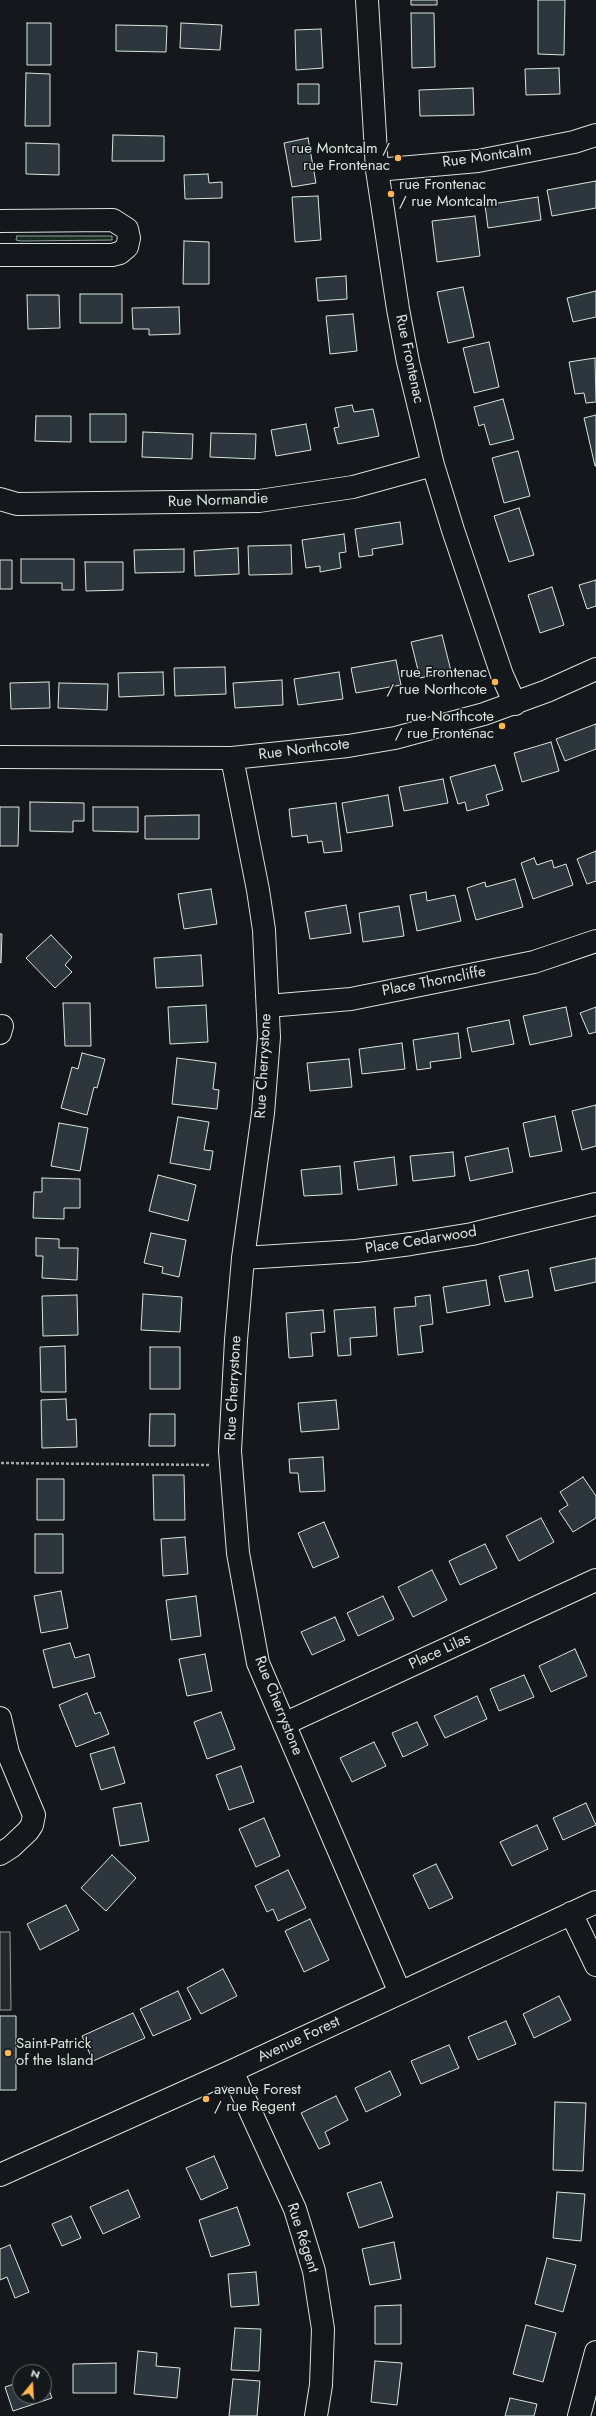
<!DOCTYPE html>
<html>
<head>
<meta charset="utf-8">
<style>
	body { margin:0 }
	#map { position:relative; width:596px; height:2416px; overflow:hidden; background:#14181c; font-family:Jost,sans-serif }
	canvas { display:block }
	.north { position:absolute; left:12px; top:2364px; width:40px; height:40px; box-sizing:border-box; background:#14181c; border:1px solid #626a69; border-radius:50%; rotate:18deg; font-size:11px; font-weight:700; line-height:16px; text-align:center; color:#d8e6dc }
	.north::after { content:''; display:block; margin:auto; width:14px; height:18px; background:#ffb74d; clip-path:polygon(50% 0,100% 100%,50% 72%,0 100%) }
</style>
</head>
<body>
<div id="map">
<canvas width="596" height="2416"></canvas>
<div class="north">N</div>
</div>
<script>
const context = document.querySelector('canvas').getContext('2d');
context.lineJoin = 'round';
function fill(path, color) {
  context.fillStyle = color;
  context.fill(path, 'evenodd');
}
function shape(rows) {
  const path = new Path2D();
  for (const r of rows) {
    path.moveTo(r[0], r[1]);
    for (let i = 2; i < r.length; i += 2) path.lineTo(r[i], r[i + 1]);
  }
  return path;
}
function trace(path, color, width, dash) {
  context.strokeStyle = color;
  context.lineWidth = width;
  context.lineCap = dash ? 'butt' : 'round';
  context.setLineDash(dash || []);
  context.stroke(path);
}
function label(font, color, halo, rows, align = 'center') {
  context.font = font + ' Jost,sans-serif';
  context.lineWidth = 3;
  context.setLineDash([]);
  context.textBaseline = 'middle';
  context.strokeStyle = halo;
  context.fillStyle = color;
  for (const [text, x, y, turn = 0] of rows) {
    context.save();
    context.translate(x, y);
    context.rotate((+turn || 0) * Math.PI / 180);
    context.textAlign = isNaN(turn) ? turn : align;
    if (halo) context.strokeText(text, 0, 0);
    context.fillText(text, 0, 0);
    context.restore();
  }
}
const green = shape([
	[17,236,112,236,112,240,21,241,16,240,17,236]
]);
fill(green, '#1a2d24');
trace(green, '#939e99', 1);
const parking = shape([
	[0,1932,10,1932,11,2010,0,2010,0,1932]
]);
fill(parking, '#24282b');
trace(parking, '#939e99', 1);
const building = shape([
	[411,0,437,0,437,5,411,5,411,0],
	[538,0,565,0,564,55,538,54,538,0],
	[411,13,434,13,435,67,412,68,411,13],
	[27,23,51,23,51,65,27,65,27,23],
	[181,23,222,25,220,50,180,48,181,23],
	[116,25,167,26,166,52,116,51,116,25],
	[321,29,323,68,296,70,295,30,321,29],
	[559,68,560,94,526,95,525,69,559,68],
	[26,73,50,74,50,126,25,126,26,73],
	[298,84,319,84,319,104,298,104,298,84],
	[473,88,474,115,420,116,419,90,473,88],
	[113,135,164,136,164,161,112,161,113,135],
	[308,138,316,183,292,187,284,143,308,138],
	[26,143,59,144,59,175,26,174,26,143],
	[208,174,209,183,222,182,222,198,185,199,184,175,208,174],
	[596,181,596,208,552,216,547,190,596,181],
	[318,196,321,240,295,242,292,197,318,196],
	[538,197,541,220,488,228,485,205,538,197],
	[475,216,480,256,437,262,432,221,475,216],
	[184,241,209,242,209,284,183,284,184,241],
	[346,276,347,299,318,301,316,278,346,276],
	[463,287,474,337,448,343,437,292,463,287],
	[596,291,596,317,573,322,567,298,596,291],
	[80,294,122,294,122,323,80,323,80,294],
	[27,295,59,295,60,328,28,329,27,295],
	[179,307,180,334,149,335,149,329,133,329,132,308,179,307],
	[353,314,357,351,330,354,326,316,353,314],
	[489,342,499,387,474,393,463,348,489,342],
	[595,358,596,402,586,403,584,393,575,394,569,362,595,358],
	[503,399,514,439,490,445,484,424,479,426,474,407,503,399],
	[352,405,354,412,373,409,379,436,338,444,334,428,339,427,335,408,352,405],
	[90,414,126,414,126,442,90,442,90,414],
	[596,415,596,466,595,466,584,418,596,415],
	[36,416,71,416,71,442,35,441,36,416],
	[306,424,311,450,276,456,271,430,306,424],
	[143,432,193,434,192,459,142,457,143,432],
	[211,433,256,434,255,459,210,457,211,433],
	[518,451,530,496,504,503,492,458,518,451],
	[519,508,534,555,509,562,494,516,519,508],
	[400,522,403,544,372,549,373,555,359,557,355,529,400,522],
	[344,534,346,552,339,553,341,568,320,572,320,566,306,568,302,540,344,534],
	[291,545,292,574,249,575,248,546,291,545],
	[238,548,239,574,195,576,194,551,238,548],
	[184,549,184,572,135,573,134,550,184,549],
	[21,559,74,559,74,590,62,590,62,583,21,583,21,559],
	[0,560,12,560,12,589,0,589,0,560],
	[85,562,123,562,123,590,86,591,85,562],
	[596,580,596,606,587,609,579,585,596,580],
	[552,587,564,625,540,633,528,595,552,587],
	[442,635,451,671,420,678,411,642,442,635],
	[396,660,401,685,356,693,351,668,396,660],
	[225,667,226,694,175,696,174,668,225,667],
	[163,672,164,695,119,697,118,673,163,672],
	[339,672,343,699,298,705,294,679,339,672],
	[282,680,283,705,235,708,233,683,282,680],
	[49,682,50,708,11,709,10,683,49,682],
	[59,683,108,684,107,710,58,708,59,683],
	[596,724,596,749,565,761,556,739,596,724],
	[551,742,559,771,522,782,514,753,551,742],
	[495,765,503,790,486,795,489,805,467,811,465,802,458,804,450,777,495,765],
	[443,779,448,803,404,811,399,787,443,779],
	[388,795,393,826,347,833,342,803,388,795],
	[30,802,84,803,84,821,73,821,73,832,30,831,30,802],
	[336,803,342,851,324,853,322,841,308,843,307,835,292,837,289,809,336,803],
	[0,807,19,807,18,846,0,846,0,807],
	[93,807,138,807,138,832,93,831,93,807],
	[199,815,199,839,145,839,145,816,199,815],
	[596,851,596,881,587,884,577,859,596,851],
	[534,858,537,865,552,860,554,868,566,864,573,885,533,899,521,863,534,858],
	[515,879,523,907,476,920,467,888,485,882,486,887,515,879],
	[211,889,217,924,184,929,178,894,211,889],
	[426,892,427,901,455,895,461,921,417,931,410,895,426,892],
	[346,905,351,933,310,939,305,912,346,905],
	[399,906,404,936,363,942,359,913,399,906],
	[0,934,2,934,1,963,0,962,0,934],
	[51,935,72,957,65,965,72,972,55,988,26,958,51,935],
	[201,955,203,986,156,988,154,958,201,955],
	[63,1003,90,1003,91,1046,65,1046,63,1003],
	[206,1005,208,1042,170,1044,168,1007,206,1005],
	[566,1007,572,1036,530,1045,523,1016,566,1007],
	[596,1007,596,1032,589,1034,580,1013,596,1007],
	[509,1020,514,1044,472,1052,467,1028,509,1020],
	[458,1033,461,1058,430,1062,431,1068,417,1070,413,1040,458,1033],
	[402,1043,405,1069,362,1074,359,1049,402,1043],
	[82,1053,105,1059,97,1088,94,1087,87,1115,61,1108,72,1067,78,1069,82,1053],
	[177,1058,216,1063,213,1089,219,1090,217,1109,172,1104,177,1058],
	[349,1059,352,1087,310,1091,307,1063,349,1059],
	[596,1105,596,1146,582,1150,572,1111,596,1105],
	[555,1116,562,1151,530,1157,523,1123,555,1116],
	[178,1117,209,1122,204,1150,213,1151,210,1170,170,1163,178,1117],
	[59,1123,88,1128,80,1171,51,1166,59,1123],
	[508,1148,513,1172,470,1181,465,1157,508,1148],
	[453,1152,455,1176,413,1181,410,1156,453,1152],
	[394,1157,397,1185,358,1190,354,1162,394,1157],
	[340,1166,342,1194,304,1196,301,1170,340,1166],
	[158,1175,196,1185,188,1221,149,1211,158,1175],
	[42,1178,80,1179,80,1208,64,1208,64,1219,33,1218,34,1192,42,1192,42,1178],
	[151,1233,186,1240,179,1277,162,1273,163,1267,144,1263,151,1233],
	[36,1238,59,1239,59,1248,78,1248,77,1280,42,1278,43,1256,36,1256,36,1238],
	[596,1258,596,1282,555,1291,550,1268,596,1258],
	[528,1270,533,1297,505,1302,499,1276,528,1270],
	[486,1280,490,1305,447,1313,443,1287,486,1280],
	[143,1294,182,1297,180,1332,141,1330,143,1294],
	[77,1295,78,1335,43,1336,42,1296,77,1295],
	[430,1295,433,1324,420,1326,423,1352,398,1355,394,1308,416,1306,415,1297,430,1295],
	[375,1307,377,1336,350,1338,351,1355,338,1356,334,1310,375,1307],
	[323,1310,325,1332,311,1333,313,1356,289,1358,286,1313,323,1310],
	[65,1346,66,1392,41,1392,40,1347,65,1346],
	[150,1347,180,1347,180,1389,150,1389,150,1347],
	[66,1399,67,1420,76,1419,77,1447,42,1448,41,1400,66,1399],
	[336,1400,339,1429,301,1432,298,1403,336,1400],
	[150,1414,175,1414,175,1446,149,1446,150,1414],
	[323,1457,325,1491,300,1492,298,1473,290,1473,289,1459,323,1457],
	[153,1475,184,1475,185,1520,154,1520,153,1475],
	[583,1477,596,1496,596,1518,573,1532,559,1511,568,1505,560,1492,583,1477],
	[37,1479,64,1479,64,1520,37,1520,37,1479],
	[541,1518,554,1542,519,1561,506,1536,541,1518],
	[324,1522,339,1557,313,1568,298,1533,324,1522],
	[35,1534,63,1534,63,1573,35,1573,35,1534],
	[185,1537,188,1574,163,1576,161,1539,185,1537],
	[485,1544,497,1568,460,1585,449,1561,485,1544],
	[432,1570,447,1600,413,1617,398,1587,432,1570],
	[61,1591,68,1628,41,1633,34,1596,61,1591],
	[196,1596,201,1636,171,1640,166,1600,196,1596],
	[383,1596,394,1619,358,1636,347,1613,383,1596],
	[335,1617,345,1640,312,1655,301,1632,335,1617],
	[70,1643,75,1658,89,1654,95,1677,53,1688,43,1650,70,1643],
	[575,1649,587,1676,551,1692,539,1666,575,1649],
	[205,1654,212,1691,187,1696,179,1659,205,1654],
	[524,1675,534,1697,499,1711,490,1689,524,1675],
	[87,1693,95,1714,100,1712,109,1734,76,1747,59,1705,87,1693],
	[477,1696,487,1719,445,1738,434,1716,477,1696],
	[221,1712,235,1749,207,1759,194,1722,221,1712],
	[417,1722,428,1745,403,1757,392,1733,417,1722],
	[374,1742,386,1766,352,1782,340,1758,374,1742],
	[114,1747,125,1783,101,1790,90,1754,114,1747],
	[241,1766,254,1802,229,1810,216,1775,241,1766],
	[141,1803,149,1841,120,1846,113,1808,141,1803],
	[586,1803,596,1825,563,1840,553,1818,586,1803],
	[264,1818,280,1856,256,1867,239,1829,264,1818],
	[537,1825,548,1849,512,1866,500,1842,537,1825],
	[112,1855,136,1878,106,1911,81,1888,112,1855],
	[436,1864,453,1898,429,1909,413,1875,436,1864],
	[288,1870,306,1908,278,1921,273,1909,267,1912,255,1886,288,1870],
	[66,1905,79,1930,40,1950,27,1924,66,1905],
	[310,1919,329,1960,304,1972,285,1931,310,1919],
	[223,1969,237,1996,201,2014,187,1988,223,1969],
	[178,1991,191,2019,153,2036,140,2009,178,1991],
	[559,1996,571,2020,534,2038,523,2014,559,1996],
	[133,2013,145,2038,93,2061,82,2036,133,2013],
	[0,2016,16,2016,16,2090,0,2090,0,2016],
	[506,2021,516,2044,478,2060,468,2037,506,2021],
	[449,2045,459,2068,421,2084,411,2061,449,2045],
	[390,2071,401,2095,366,2112,355,2088,390,2071],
	[336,2096,348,2120,325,2132,330,2144,319,2149,301,2113,336,2096],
	[555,2102,586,2103,583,2171,553,2170,555,2102],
	[214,2156,228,2188,201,2200,186,2168,214,2156],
	[381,2182,393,2217,359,2228,347,2193,381,2182],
	[128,2190,140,2217,103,2234,90,2207,128,2190],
	[557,2192,585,2194,581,2241,553,2238,557,2192],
	[237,2207,250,2245,211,2257,199,2220,237,2207],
	[71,2216,81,2238,62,2246,52,2224,71,2216],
	[394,2242,401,2279,370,2285,362,2249,394,2242],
	[10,2245,29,2292,15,2298,7,2277,0,2280,0,2249,10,2245],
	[547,2258,576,2265,563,2312,535,2304,547,2258],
	[256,2272,259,2305,231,2307,228,2274,256,2272],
	[401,2305,401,2344,375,2344,375,2306,401,2305],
	[526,2325,556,2333,543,2382,513,2374,526,2325],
	[235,2328,261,2329,259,2371,231,2370,235,2328],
	[138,2351,157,2353,156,2366,180,2368,177,2398,134,2394,138,2351],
	[375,2361,402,2363,397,2405,371,2402,375,2361],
	[116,2363,116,2393,73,2393,73,2364,116,2363],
	[44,2375,52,2398,13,2411,5,2387,20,2382,20,2396,44,2396,44,2375],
	[233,2379,260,2381,257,2416,229,2416,233,2379],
	[510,2398,537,2404,534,2416,505,2416,510,2398]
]);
fill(building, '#2c363c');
trace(building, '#d8e6dc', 1);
const minor = shape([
	[367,0,377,170,398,309,408,362,433,465,453,530,502,675,515,704],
	[377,170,478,161,574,142,596,135],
	[0,221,113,220,127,229,129,238,127,247,120,253,112,255,0,255],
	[0,499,17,504,259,501,353,487,433,465],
	[0,757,232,758,348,746,395,738,484,714,547,691,596,669],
	[232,758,258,890,264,930,269,1037,263,1113,243,1258,236,1340,230,1451,238,1553,258,1663,400,1993],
	[268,1006,351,999,534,962,596,941],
	[0,1033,2,1026],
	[243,1258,356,1251,411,1244,472,1234,596,1204],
	[0,1718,8,1753,34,1815,32,1825,28,1831,11,1847,0,1854],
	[284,1724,596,1580],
	[571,1913,596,1965],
	[232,2071,295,2209,314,2271,323,2329,321,2385,316,2416],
	[0,2175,232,2071,596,1902],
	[579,2416,596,2352]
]);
trace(minor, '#d8e6dc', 24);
trace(shape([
	[1,1463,211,1465]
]), '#9da8a2', 2.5, [3, 2]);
trace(minor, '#14181c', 22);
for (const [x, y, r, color] of [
	[398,158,4,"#ffb74d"],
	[391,194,4,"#ffb74d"],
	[495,682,4,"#ffb74d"],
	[502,726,4,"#ffb74d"],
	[8,2053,4,"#ffb74d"],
	[206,2099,4,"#ffb74d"]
]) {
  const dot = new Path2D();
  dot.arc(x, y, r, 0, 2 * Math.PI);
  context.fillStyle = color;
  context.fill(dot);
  trace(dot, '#14181c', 1.5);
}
label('15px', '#d8e6dc', '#14181c', [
	["rue Montcalm /",390,149],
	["rue Frontenac",390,166],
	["rue Frontenac",399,185,"left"],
	["/ rue Montcalm",399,202,"left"],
	["rue Frontenac",487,673],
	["/ rue Northcote",487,690],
	["rue Northcote",494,717],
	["/ rue Frontenac",494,734],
	["Saint-Patrick",16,2044,"left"],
	["of the Island",16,2061,"left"],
	["avenue Forest",214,2090,"left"],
	["/ rue Regent",214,2107,"left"]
], 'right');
label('15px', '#d8e6dc', '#14181c', [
	["Rue Montcalm",487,157,-8],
	["Rue Frontenac",409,359,78],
	["Rue Normandie",218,501,-2],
	["Rue Northcote",304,750,-7],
	["Place Thorncliffe",434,982,-11],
	["Rue Cherrystone",264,1066,-87],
	["Place Cedarwood",421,1241,-9],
	["Rue Cherrystone",234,1388,-87],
	["Place Lilas",440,1652,-25],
	["Rue Cherrystone",278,1706,68],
	["Avenue Forest",299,2040,-25],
	["Rue Régent",302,2238,72]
]);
</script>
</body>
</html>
